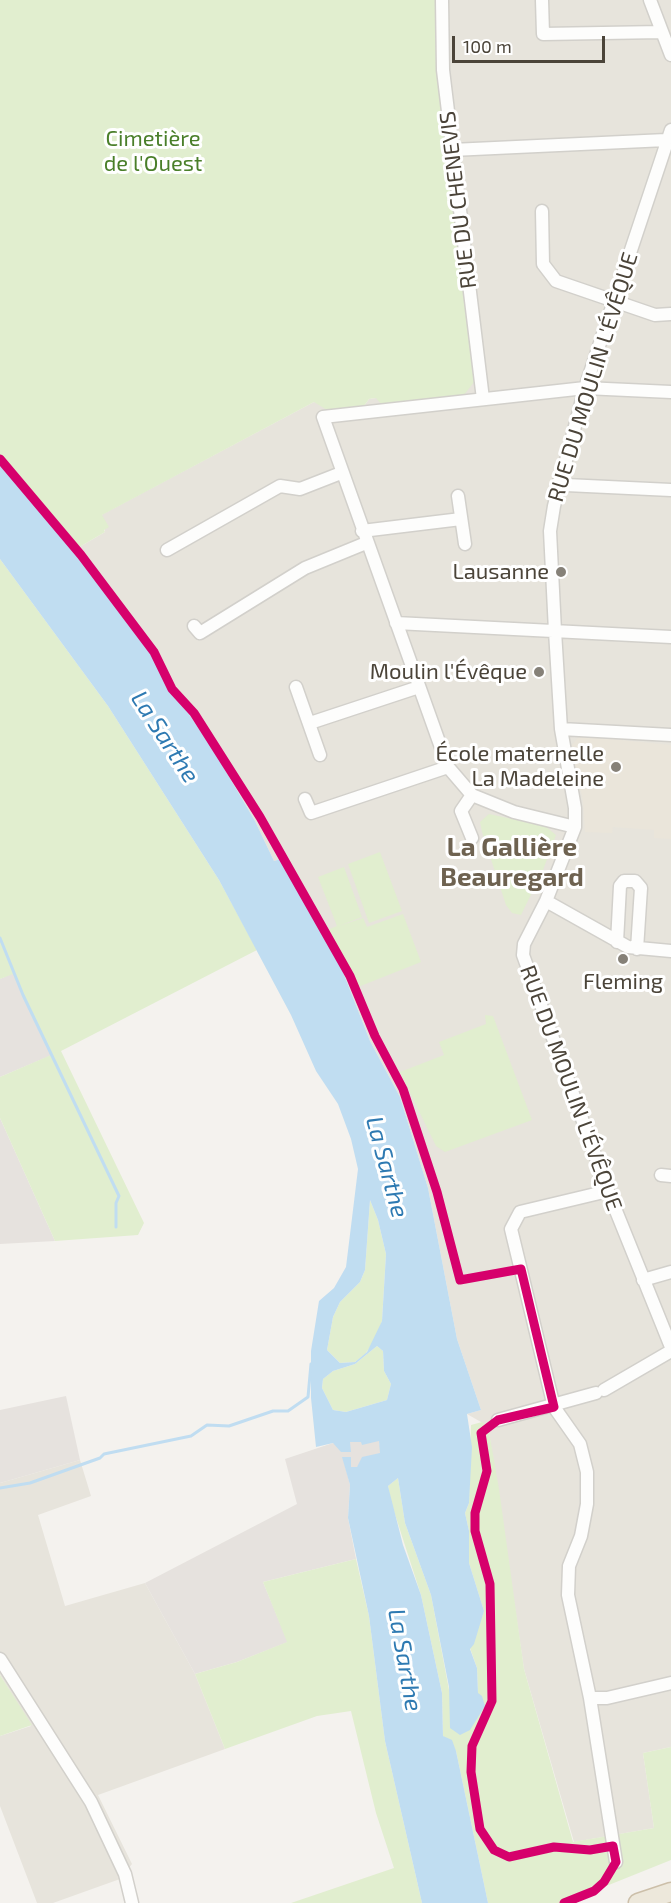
<!DOCTYPE html>
<html>
<head>
<meta charset="utf-8">
<style>
	body { margin:0 }
	#map { position:relative; width:671px; height:1903px; overflow:hidden; background:#f4f2ee; font-family:"Exo 2",sans-serif }
	canvas { display:block }
	.scale { position:absolute; left:452px; top:36px; width:153px; height:27px; box-sizing:border-box; border:3px solid #4b4439; border-top:0; padding-left:8px; font-size:18px; line-height:21px; white-space:nowrap; color:#4b4439; -webkit-text-stroke:4px #fff; paint-order:stroke }
</style>
</head>
<body>
<div id="map">
<canvas width="671" height="1903"></canvas>
<div class="scale">100 m</div>
</div>
<script>
const context = document.querySelector('canvas').getContext('2d');
context.lineJoin = 'round';
function fill(path, color) {
  context.fillStyle = color;
  context.fill(path, 'evenodd');
}
function shape(rows) {
  const path = new Path2D();
  for (const r of rows) {
    path.moveTo(r[0], r[1]);
    for (let i = 2; i < r.length; i += 2) path.lineTo(r[i], r[i + 1]);
  }
  return path;
}
function trace(path, color, width, dash) {
  context.strokeStyle = color;
  context.lineWidth = width;
  context.lineCap = dash ? 'butt' : 'round';
  context.setLineDash(dash || []);
  context.stroke(path);
}
function label(font, color, halo, rows, align = 'center') {
  context.font = font + ' "Exo 2",sans-serif';
  context.lineWidth = 6;
  context.setLineDash([]);
  context.textBaseline = 'middle';
  context.strokeStyle = halo;
  context.fillStyle = color;
  for (const [text, x, y, turn = 0] of rows) {
    context.save();
    context.translate(x, y);
    context.rotate((+turn || 0) * Math.PI / 180);
    context.textAlign = isNaN(turn) ? turn : align;
    if (halo) context.strokeText(text, 0, 0);
    context.fillText(text, 0, 0);
    context.restore();
  }
}
fill(shape([
	[437,0,671,0,671,1747,643,1753,654,1828,574,1842,524,1669,488,1426,467,1414,481,1410,457,1339,428,1188,400,1097,370,1041,343,972,281,859,274,861,255,821,214,751,172,689,131,619,76,549,105,532,101,515,314,402,364,406,369,399,376,398,438,71],
	[80,1460,91,1496,38,1515,65,1606,145,1583,195,1674,225,1749,98,1795,132,1864,120,1879,53,1903,37,1903,0,1806,0,1736,31,1726,0,1675,0,1483]
]), '#e7e4dc');
fill(shape([
	[13,973,52,1055,0,1077,0,979],
	[0,1118,55,1241,0,1244],
	[66,1396,80,1460,0,1483,0,1410],
	[379,1440,381,1453,357,1467,351,1467,351,1457,343,1457,350,1485,348,1518,356,1559,263,1582,288,1642,237,1662,195,1674,145,1583,297,1504,285,1459,333,1443,350,1452,350,1442,362,1442,362,1444]
]), '#e6e2de');
fill(shape([
	[579,736,671,745,671,839,654,838,654,830,613,827,612,833,585,832,583,801,571,746]
]), '#eae5da');
fill(shape([
	[0,0,437,0,438,71,474,382,464,395,381,404,376,398,369,399,364,406,327,410,314,402,102,515,109,527,104,530,105,532,76,549,39,502,0,459],
	[0,559,108,706,219,880,257,950,61,1051,144,1223,138,1235,55,1241,0,1118,0,1077,51,1055,13,974,0,979],
	[489,814,545,826,556,835,543,870,521,915,512,913,506,905,482,832,480,822],
	[380,852,402,911,369,923,348,864],
	[344,867,362,917,339,926,363,918,367,927,403,914,421,962,353,989,325,931,337,926,318,877],
	[485,1015,493,1016,532,1120,445,1152,436,1146,400,1072,444,1055,439,1042,486,1024],
	[370,1200,378,1220,386,1254,382,1321,376,1339,365,1354,355,1362,340,1363,327,1350,333,1317,340,1302,360,1282,365,1270],
	[377,1346,383,1351,384,1371,391,1384,387,1400,346,1412,333,1410,322,1388,323,1379,333,1371,355,1364],
	[482,1422,488,1426,499,1489,524,1669,573,1842,654,1828,643,1753,671,1747,671,1860,564,1903,488,1903,456,1751,443,1736,442,1693,421,1595,390,1499,388,1486,398,1478,405,1523,431,1595,450,1695,478,1693,477,1668,470,1648,484,1611,469,1563,469,1531,465,1513,469,1503,471,1425],
	[356,1559,369,1616,385,1741,422,1903,291,1903,394,1868,376,1813,351,1711,317,1716,225,1749,195,1674,237,1662,287,1642,263,1582],
	[0,1675,32,1725,0,1736]
]), '#e1eecf');
fill(shape([
	[0,459,39,502,138,630,172,689,214,751,255,821,274,861,281,859,343,972,370,1041,400,1097,428,1188,457,1339,481,1410,467,1414,472,1447,469,1503,465,1513,469,1531,469,1563,484,1611,474,1644,470,1649,477,1668,478,1693,482,1696,485,1706,470,1730,460,1735,450,1728,449,1687,431,1595,405,1523,398,1478,388,1486,403,1545,421,1595,442,1693,443,1736,452,1740,456,1751,488,1903,422,1903,385,1741,369,1616,348,1518,350,1485,342,1457,351,1457,351,1467,357,1467,362,1457,380,1453,379,1441,362,1445,361,1442,350,1442,351,1452,341,1452,333,1443,316,1447,311,1398,311,1351,319,1301,334,1288,346,1267,358,1169,351,1139,338,1104,316,1071,291,1015,219,880,108,706,0,559],
	[370,1200,378,1220,386,1254,382,1321,367,1352,355,1362,340,1363,327,1350,333,1317,340,1302,360,1282,365,1270],
	[377,1346,383,1351,384,1371,391,1384,387,1400,346,1412,333,1410,322,1388,323,1379,333,1371,355,1364]
]), '#c0ddf1');
trace(shape([
	[0,938,23,995,119,1196,116,1203,116,1227],
	[0,1488,30,1483,100,1458,104,1454,191,1436,207,1425,229,1426,273,1411,288,1411,308,1397,311,1364]
]), '#c0ddf1', 3);
const minor = shape([
	[442,0,443,70,483,399],
	[542,0,543,34,662,32],
	[650,0,671,55],
	[671,130,585,388,554,506,550,531,555,631,561,729,575,808,575,827,546,901,524,944,523,955,608,1191,671,1347],
	[452,150,666,140],
	[542,211,543,264,556,281,655,315,671,314],
	[558,483,566,485,671,490],
	[458,496,465,544],
	[362,531,461,519],
	[167,550,280,486,300,489,341,473],
	[396,623,671,637],
	[194,626,200,633,305,568,366,543],
	[296,687,320,755],
	[310,723,419,687],
	[561,729,671,735],
	[305,799,311,813,448,767],
	[575,827,514,812,472,795,448,767,323,417,585,388,671,392],
	[472,838,461,811,472,795],
	[546,901,628,947,671,951],
	[617,942,620,886,624,881,635,881,641,888,637,949],
	[661,1175,671,1176],
	[608,1191,520,1212,511,1229,554,1407,580,1444,587,1472,587,1504,581,1536,569,1566,568,1595,590,1698,607,1698,671,1683],
	[643,1280,671,1272],
	[604,1390,671,1351],
	[498,1420,596,1393],
	[0,1659,91,1802,125,1874,132,1903],
	[590,1698,616,1862]
]);
const highway = shape([
	[638,1903,671,1892]
]);
trace(minor, '#d2d0cb', 15);
trace(highway, '#ccbfa9', 21);
trace(minor, '#fdfdfc', 12);
trace(highway, '#ede8db', 18);
trace(shape([
	[0,459,81,555,154,652,172,689,194,713,260,817,350,976,375,1036,403,1089,437,1192,460,1280,521,1269,554,1407,498,1420,481,1433,487,1471,475,1513,475,1531,490,1584,492,1701,472,1746,471,1772,480,1829,494,1850,509,1857,554,1847,590,1850,613,1846,616,1862,604,1882,594,1891,564,1903]
]), '#d6006c', 9);
for (const [x, y, r, color] of [
	[561,572,6,"#868178"],
	[539,672,6,"#868178"],
	[616,767,6,"#868178"],
	[623,959,6,"#868178"]
]) {
  const dot = new Path2D();
  dot.arc(x, y, r, 0, 2 * Math.PI);
  context.fillStyle = color;
  context.fill(dot);
  trace(dot, '#fff', 2);
}
label('22px', '#4a7f2a', '#fff', [
	["Cimetière",153,139],
	["de l'Ouest",153,164]
]);
label('22px', '#4b4439', '#fff', [
	["RUE DU CHENEVIS",458,200,-97],
	["RUE DU MOULIN L'ÉVÊQUE",593,377,-73],
	["RUE DU MOULIN L'ÉVÊQUE",571,1088,70]
]);
label('22px', '#4b4439', '#fff', [
	["Lausanne",549,572],
	["Moulin l'Évêque",527,672],
	["École maternelle",604,754],
	["La Madeleine",604,779],
	["Fleming",623,982,"center"]
], 'right');
label('italic 24px', '#2e7ab2', '#fff', [
	["La Sarthe",165,737,57],
	["La Sarthe",387,1167,75],
	["La Sarthe",405,1660,80]
]);
label('bold 26px', '#6e6250', '#fff', [
	["La Gallière",512,847],
	["Beauregard",512,877]
]);
</script>
</body>
</html>
